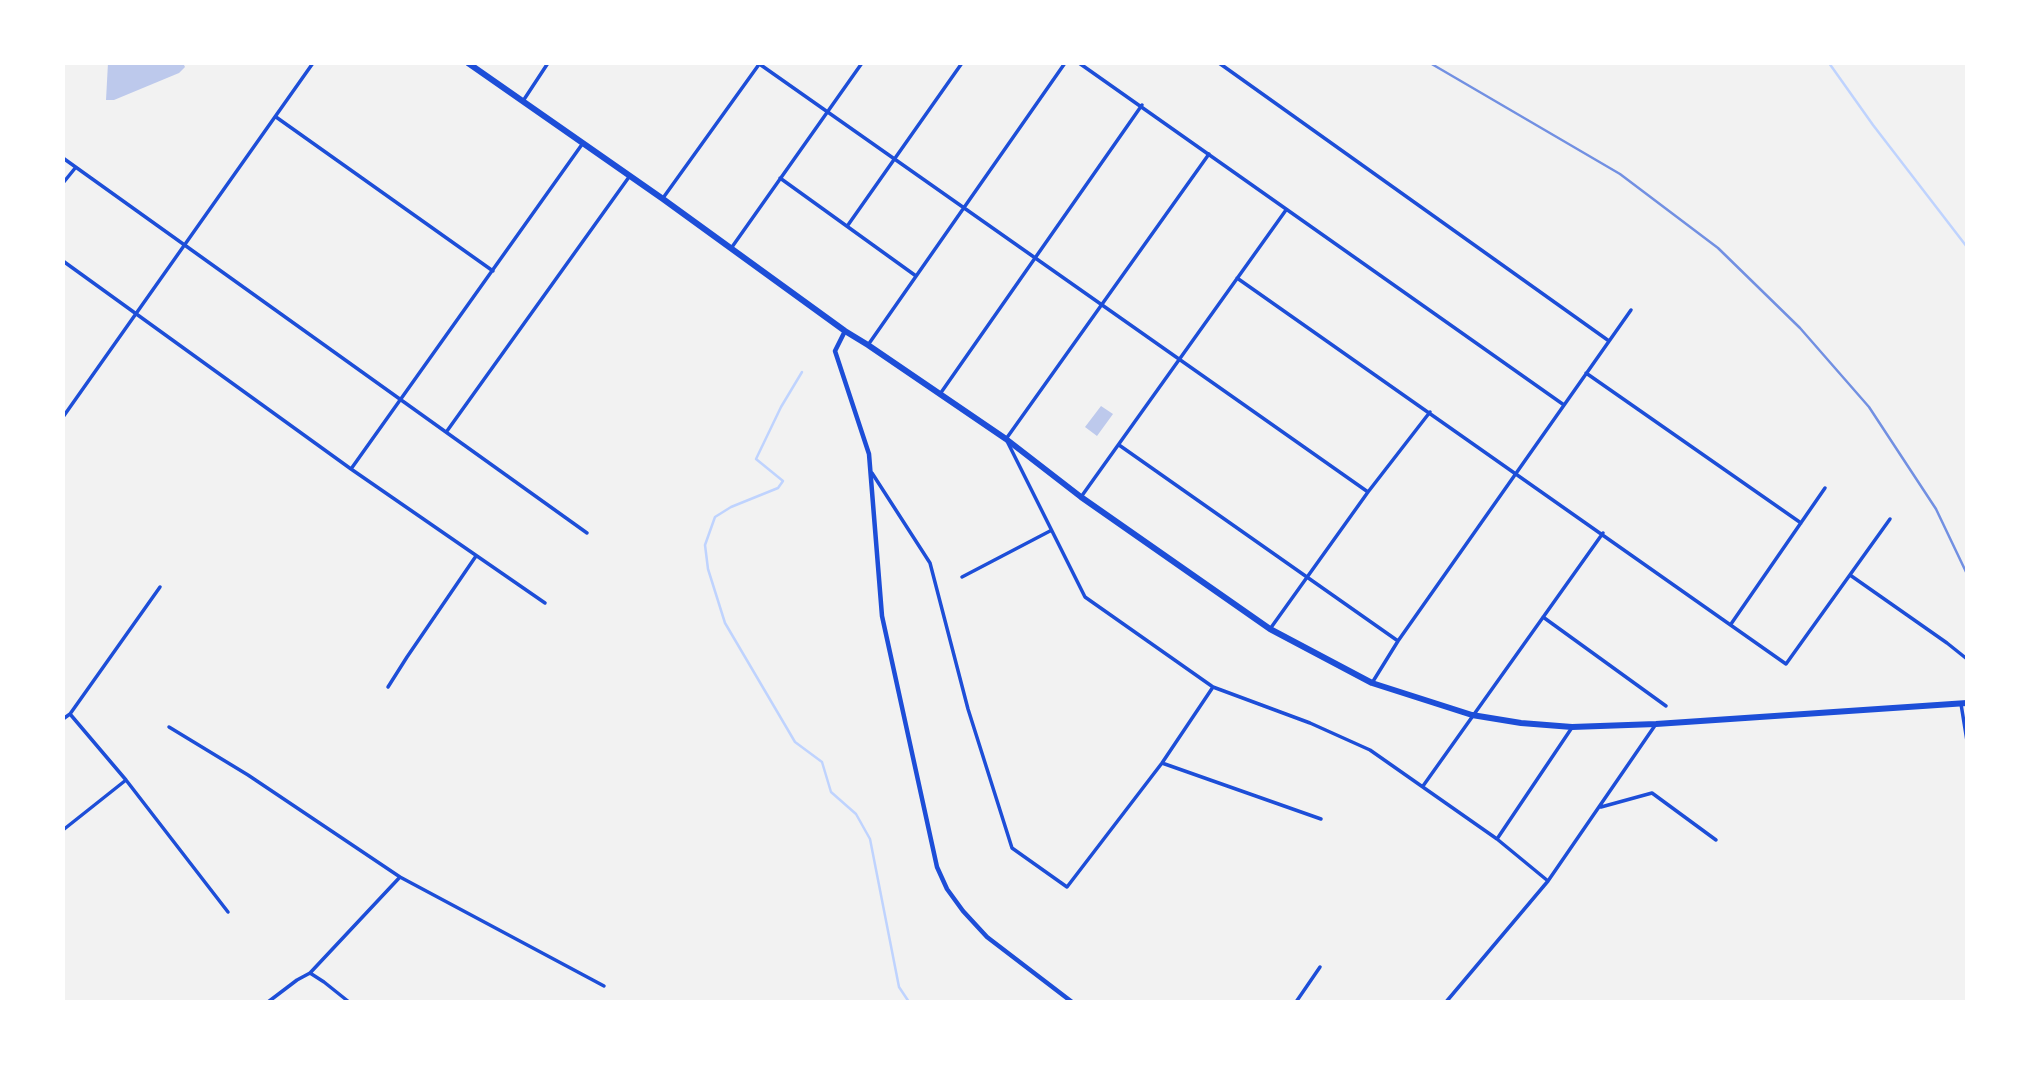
<!DOCTYPE html>
<html>
<head>
<meta charset="utf-8">
<style>
	body { margin:0 }
	#map { position:relative; width:2030px; height:1065px; overflow:hidden; background:#f2f2f2; font-family:Montserrat,sans-serif }
	canvas { display:block }
	.frame { position:absolute; inset:0; border:65px solid #fff; pointer-events:none }
</style>
</head>
<body>
<div id="map">
<canvas width="2030" height="1065"></canvas>
<div class="frame"></div>
</div>
<script>
const context = document.querySelector('canvas').getContext('2d');
context.lineJoin = 'round';
function shape(rows) {
  const path = new Path2D();
  for (const r of rows) {
    path.moveTo(r[0], r[1]);
    for (let i = 2; i < r.length; i += 2) path.lineTo(r[i], r[i + 1]);
  }
  return path;
}
function trace(path, color, width, dash) {
  context.strokeStyle = color;
  context.lineWidth = width;
  context.lineCap = dash ? 'butt' : 'round';
  context.setLineDash(dash || []);
  context.stroke(path);
}
function fill(path, color) {
  context.fillStyle = color;
  context.fill(path, 'evenodd');
}
trace(shape([
	[1829,63,1873,125,1967,247],
	[802,372,781,407,756,459,783,481,778,488,731,507,715,517,705,545,708,569,725,623,795,742,822,762,831,792,856,814,870,839,899,987,909,1002]
]), '#bfd3fe', 2.5);
fill(shape([
	[108,63,183,63,185,67,179,73,114,100,106,100],
	[1101,406,1113,414,1097,436,1085,427]
]), '#bdc9ec');
trace(shape([
	[758,63,1368,492],
	[1079,63,1564,405],
	[1219,63,1609,341],
	[523,101,548,63],
	[276,117,493,271],
	[1967,132,1967,131],
	[1209,154,1006,439,1085,597,1213,687,1310,723,1370,750,1497,839,1548,881],
	[63,158,587,533],
	[780,178,916,276],
	[63,183,76,167],
	[663,198,760,63],
	[848,225,962,63],
	[732,247,862,63],
	[63,261,351,469,545,603],
	[1237,278,1786,664,1890,519],
	[868,345,1065,63],
	[1586,373,1801,523],
	[940,394,1142,105],
	[63,417,313,63],
	[447,431,629,177],
	[1119,445,1398,641],
	[351,469,583,143],
	[872,473,930,563,968,709,1012,848,1067,887,1162,763,1213,687],
	[1081,497,1286,210],
	[1850,575,1947,643,1967,659],
	[962,577,1050,531],
	[1543,617,1666,706],
	[1731,624,1825,488],
	[1270,629,1368,492,1430,412],
	[1372,683,1398,641,1631,310],
	[388,687,407,657,476,556],
	[1961,704,1967,741],
	[70,714,126,780,228,912],
	[63,719,70,714,160,587],
	[169,727,248,775,400,877,310,973,297,980,268,1002],
	[1162,763,1321,819],
	[1423,786,1603,533],
	[1601,807,1652,793,1716,840],
	[63,830,126,780],
	[1497,839,1571,729],
	[400,877,604,986],
	[310,973,324,982,349,1002],
	[1296,1002,1320,967],
	[1446,1002,1548,881,1656,724]
]), '#1d4ed8', 3.5);
trace(shape([
	[845,331,835,351,869,454,882,616,937,867,947,889,963,911,987,937,1072,1002]
]), '#1d4ed8', 4.5);
trace(shape([
	[468,63,663,199,845,331,868,345,1006,439,1081,497,1270,629,1372,683,1472,715,1521,723,1572,727,1656,724,1967,703]
]), '#1d4ed8', 6);
trace(shape([
	[1430,63,1620,174,1718,248,1800,328,1869,407,1936,509,1967,574]
]), '#7290e2', 2.5);
</script>
</body>
</html>
